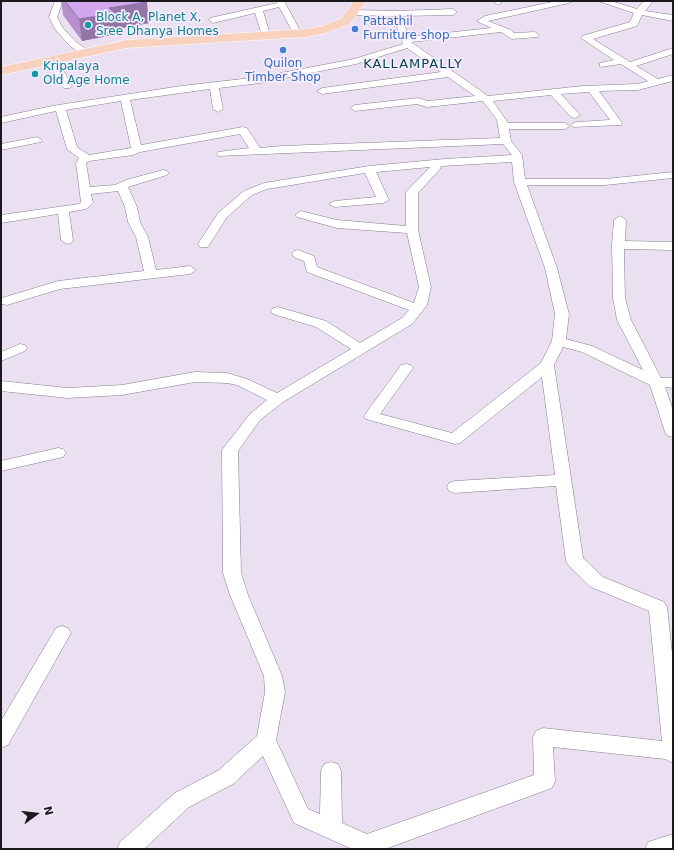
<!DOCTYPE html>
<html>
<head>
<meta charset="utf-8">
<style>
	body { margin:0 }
	#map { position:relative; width:674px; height:850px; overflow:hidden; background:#eae0f1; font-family:"DejaVu Sans",sans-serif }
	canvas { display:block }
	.frame { position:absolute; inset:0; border:2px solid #1b181e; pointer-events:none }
	.north { position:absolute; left:16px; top:794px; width:40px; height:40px; -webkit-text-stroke:3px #f7edff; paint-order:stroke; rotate:75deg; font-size:11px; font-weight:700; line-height:16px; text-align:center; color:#1b181e }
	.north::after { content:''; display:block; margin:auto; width:14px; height:18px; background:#1b181e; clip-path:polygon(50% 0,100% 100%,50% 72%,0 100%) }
</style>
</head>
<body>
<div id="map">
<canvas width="674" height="850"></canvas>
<div class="frame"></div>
<div class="north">N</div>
</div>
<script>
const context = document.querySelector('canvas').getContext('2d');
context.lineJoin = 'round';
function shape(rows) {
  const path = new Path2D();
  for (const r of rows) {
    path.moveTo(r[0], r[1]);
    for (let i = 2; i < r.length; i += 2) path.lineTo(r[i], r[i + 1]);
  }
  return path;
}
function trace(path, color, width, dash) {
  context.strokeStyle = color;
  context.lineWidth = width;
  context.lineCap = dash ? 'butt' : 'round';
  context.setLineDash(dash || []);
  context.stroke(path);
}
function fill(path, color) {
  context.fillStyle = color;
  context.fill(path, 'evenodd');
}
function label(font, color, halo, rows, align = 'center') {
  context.font = font + ' "DejaVu Sans",sans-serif';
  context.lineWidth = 3.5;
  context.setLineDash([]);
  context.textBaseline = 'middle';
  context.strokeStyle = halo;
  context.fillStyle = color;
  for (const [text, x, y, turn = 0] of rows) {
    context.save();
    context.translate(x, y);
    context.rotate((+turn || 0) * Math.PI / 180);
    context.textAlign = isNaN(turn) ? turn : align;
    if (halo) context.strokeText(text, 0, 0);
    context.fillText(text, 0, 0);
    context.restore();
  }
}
const street = shape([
	[55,1,63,1,57,17,63,28,76,42,89,51,89,55,83,55,70,46,55,29,49,17,55,1],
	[276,1,284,1,302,34,301,36,295,36,279,7,263,11,270,35,266,38,262,35,255,13,213,23,209,20,210,18,277,3,276,1],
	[493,1,501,1,502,2,498,5,493,1],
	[557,1,573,1,569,3,488,21,511,30,514,33,535,32,539,35,538,37,512,39,501,32,411,42,488,96,583,86,638,84,648,81,621,64,600,67,600,63,614,60,581,38,582,36,630,22,634,13,598,1,611,1,637,9,644,1,653,1,645,11,673,15,673,21,642,15,637,26,593,39,630,62,673,48,673,54,636,66,658,79,673,75,673,81,638,90,599,91,622,123,621,125,573,127,572,125,573,123,577,122,610,120,589,92,561,94,580,115,575,118,571,117,551,95,493,101,508,123,565,123,570,126,565,129,509,129,511,141,522,155,525,179,605,179,673,172,673,178,605,185,527,185,557,268,569,314,566,339,592,346,643,370,617,320,613,298,612,245,614,220,620,216,626,220,625,241,673,242,673,250,624,249,624,255,625,298,631,320,661,378,673,378,673,388,665,387,673,410,673,437,668,436,665,432,650,385,582,352,563,347,554,365,583,558,603,577,664,602,667,607,673,662,673,763,665,759,553,747,555,781,552,788,385,849,352,849,294,823,263,756,233,784,189,807,144,849,117,849,120,842,175,793,219,770,257,736,265,692,264,676,230,595,223,573,222,450,250,414,267,400,237,385,227,383,195,382,122,395,68,398,1,391,1,381,68,388,122,385,195,372,227,373,247,379,277,393,351,349,316,327,273,314,271,311,273,308,278,307,326,321,360,343,402,318,409,310,307,272,304,261,294,257,292,254,294,251,298,250,314,256,317,267,414,303,419,287,407,233,337,228,297,217,295,215,301,211,337,220,406,226,406,192,430,167,376,172,389,200,383,203,335,207,329,204,335,201,376,197,365,173,267,189,252,195,227,217,208,247,200,247,198,244,218,213,244,191,264,183,369,166,445,159,512,155,503,144,218,156,217,154,218,152,249,148,240,134,140,152,133,155,89,161,86,163,90,187,115,185,126,180,163,170,167,171,169,173,167,175,128,187,137,207,140,222,148,237,156,270,190,266,196,270,190,274,60,289,7,305,2,304,2,298,58,281,144,271,136,237,128,222,125,207,118,191,91,194,93,203,91,205,86,209,69,212,73,240,71,243,67,244,61,240,58,214,1,223,1,215,79,204,81,202,76,163,79,158,67,149,56,111,1,123,1,117,52,106,181,86,260,77,354,59,403,44,393,16,350,15,350,11,353,10,396,11,453,9,457,12,453,15,401,16,409,37,491,28,477,21,485,16,557,1],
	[407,48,441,72,322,88,317,91,322,94,448,77,475,96,428,101,418,98,355,105,350,108,355,111,417,104,427,107,483,101,497,120,500,138,282,146,260,148,247,128,243,127,141,145,130,100,210,89,213,109,218,112,223,109,219,88,260,83,356,64,407,48],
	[121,101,131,148,89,155,77,147,66,110,121,101],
	[512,162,514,182,545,268,555,314,552,341,541,363,452,433,380,414,413,368,411,365,406,364,401,365,364,416,366,419,455,444,460,443,542,377,555,475,455,481,449,483,447,487,449,491,455,493,556,486,566,561,569,566,591,587,649,611,662,741,543,728,536,731,533,737,534,775,367,834,342,823,341,771,338,764,331,762,324,764,321,771,320,814,308,809,276,740,285,692,282,676,248,595,241,573,238,451,260,420,283,402,412,324,427,305,431,287,418,230,418,193,440,169,441,166,512,162],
	[52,56,57,59,72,86,70,88,64,88,62,86,47,59,52,56],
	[37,137,42,140,41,142,1,150,1,144,37,137],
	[20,344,25,345,27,348,25,351,1,361,1,352,20,344],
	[58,448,63,449,66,453,63,457,1,471,1,461,58,448],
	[62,626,68,628,71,633,8,745,1,748,1,721,56,628,62,626],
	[673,834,673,849,645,849,648,842,673,834]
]);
const primary = shape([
	[354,1,366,1,350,24,326,33,306,37,127,48,1,75,1,67,127,40,306,29,323,26,342,18,354,1]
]);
trace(street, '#857b8b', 1);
trace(primary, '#fff', 1);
fill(street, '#fff');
fill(primary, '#f9d2bf');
fill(shape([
	[61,1,146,1,149,23,117,29,118,34,82,41,63,15]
]), '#b590cd');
fill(shape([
	[147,2,149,23,117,29,118,34,82,41,79,19,109,8]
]), '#9375a7');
const building = shape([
	[65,1,146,1,147,2,109,8,115,13,79,19,65,1]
]);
fill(building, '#d2a7ee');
trace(building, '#9375a7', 1);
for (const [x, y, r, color] of [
	[88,25,4,"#0f9aa8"],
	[355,29,4,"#3f7fe0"],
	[283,50,4,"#3f7fe0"],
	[35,74,4,"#0f9aa8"]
]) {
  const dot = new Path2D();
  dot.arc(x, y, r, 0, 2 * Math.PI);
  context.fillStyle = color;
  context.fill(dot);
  trace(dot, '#f7edff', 1.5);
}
label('12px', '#0d838f', '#f7edff', [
	["Block A, Planet X,",96,18],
	["Sree Dhanya Homes",96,32],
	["Kripalaya",43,67],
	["Old Age Home",43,81]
], 'left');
label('12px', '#366cbe', '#f7edff', [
	["Pattathil",363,22],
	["Furniture shop",363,36],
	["Quilon",283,64,"center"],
	["Timber Shop",283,78,"center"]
], 'left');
context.letterSpacing = '1px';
label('13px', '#04464d', '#f7edff', [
	["KALLAMPALLY",413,65]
]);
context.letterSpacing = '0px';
</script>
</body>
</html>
